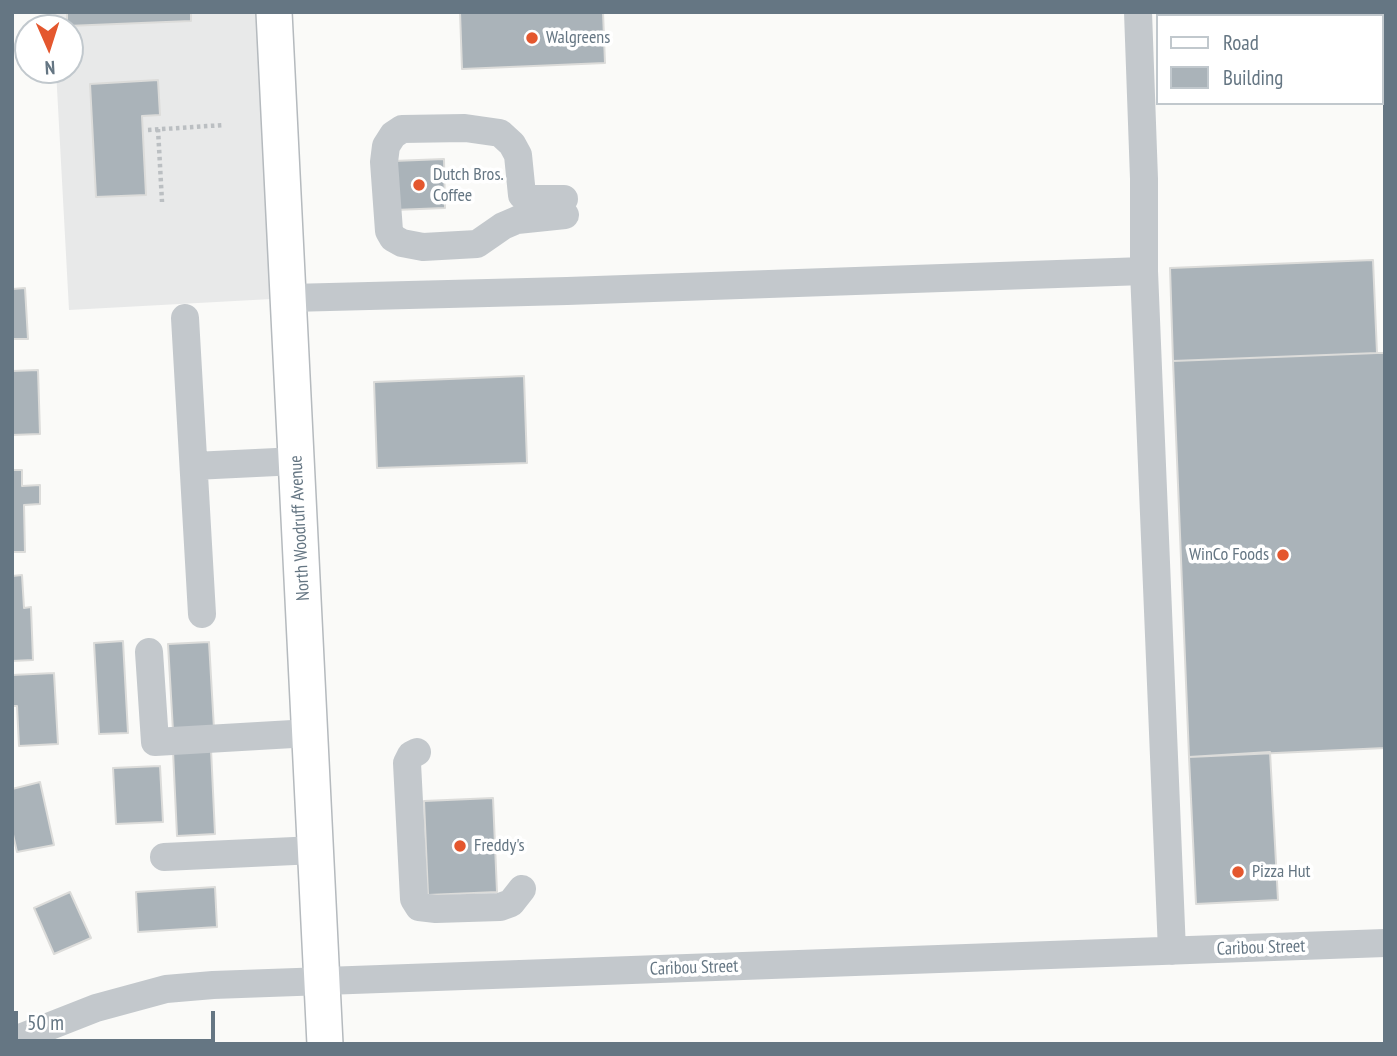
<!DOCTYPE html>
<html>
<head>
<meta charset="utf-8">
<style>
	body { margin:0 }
	#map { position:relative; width:1397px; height:1056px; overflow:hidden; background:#fafaf8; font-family:"PT Sans Narrow",sans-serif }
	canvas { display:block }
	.frame { position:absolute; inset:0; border:14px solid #657683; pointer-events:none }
	.legend { position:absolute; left:1156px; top:14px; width:228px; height:91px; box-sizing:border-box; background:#fff; border:2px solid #c1c8cd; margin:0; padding:9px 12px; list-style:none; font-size:21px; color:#657683 }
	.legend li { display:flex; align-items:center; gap:14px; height:35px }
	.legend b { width:35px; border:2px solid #c1c8cd }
	.north { position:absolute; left:14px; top:14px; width:70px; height:70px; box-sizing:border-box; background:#fff; border:2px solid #c1c8cd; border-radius:50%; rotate:177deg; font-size:19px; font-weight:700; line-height:28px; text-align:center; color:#657683 }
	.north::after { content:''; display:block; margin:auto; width:24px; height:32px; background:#e4572e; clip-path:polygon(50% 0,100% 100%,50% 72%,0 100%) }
	.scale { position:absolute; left:14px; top:1011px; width:201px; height:32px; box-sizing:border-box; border:4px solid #657683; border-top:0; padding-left:9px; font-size:21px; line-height:24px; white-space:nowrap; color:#657683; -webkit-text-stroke:5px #fff; paint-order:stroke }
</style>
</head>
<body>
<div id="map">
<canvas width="1397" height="1056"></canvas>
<div class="frame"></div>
<ul class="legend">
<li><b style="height:9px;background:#fff"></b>Road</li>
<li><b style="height:19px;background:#aab3b9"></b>Building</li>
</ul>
<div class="north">N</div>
<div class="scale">50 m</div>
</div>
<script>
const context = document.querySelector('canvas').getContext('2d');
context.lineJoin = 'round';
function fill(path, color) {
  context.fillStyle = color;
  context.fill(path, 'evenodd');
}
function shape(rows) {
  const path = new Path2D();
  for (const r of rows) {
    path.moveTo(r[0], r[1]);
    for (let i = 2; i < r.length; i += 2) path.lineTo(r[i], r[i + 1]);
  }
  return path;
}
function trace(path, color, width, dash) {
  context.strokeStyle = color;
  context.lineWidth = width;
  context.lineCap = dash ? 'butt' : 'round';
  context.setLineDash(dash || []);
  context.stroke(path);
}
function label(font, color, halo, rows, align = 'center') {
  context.font = font + ' "PT Sans Narrow",sans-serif';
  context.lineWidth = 7;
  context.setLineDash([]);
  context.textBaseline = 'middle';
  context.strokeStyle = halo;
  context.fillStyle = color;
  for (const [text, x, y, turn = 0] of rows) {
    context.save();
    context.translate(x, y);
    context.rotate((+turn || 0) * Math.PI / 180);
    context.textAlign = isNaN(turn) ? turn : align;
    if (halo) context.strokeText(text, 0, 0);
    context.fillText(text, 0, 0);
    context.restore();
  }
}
fill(shape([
	[53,12,274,12,290,298,69,310,56,70,70,70,70,28,54,28]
]), '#e8e9e9');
const building = shape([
	[67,12,191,12,191,21,67,26,67,12],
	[460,12,603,12,605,63,462,69,460,12],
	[158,80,160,115,142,116,146,195,96,197,90,84,158,80],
	[444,159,445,208,394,210,393,161,444,159],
	[1373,260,1377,353,1173,361,1170,268,1373,260],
	[12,286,12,289,25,288,28,339,12,339,12,286],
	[1377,353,1385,353,1385,748,1189,757,1173,361,1377,353],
	[38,370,40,434,12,435,12,371,38,370],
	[524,376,527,463,377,468,374,382,524,376],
	[12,470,22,470,22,486,40,485,40,504,24,505,25,552,12,552,12,470],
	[22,575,24,608,31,607,33,660,12,661,12,576,22,575],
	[123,641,128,733,99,734,94,643,123,641],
	[209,642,214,729,173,731,168,644,209,642],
	[54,673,58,744,19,746,17,706,12,706,12,675,54,673],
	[211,749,215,834,177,836,173,751,211,749],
	[1270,752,1278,900,1196,904,1189,757,1270,752],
	[160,766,163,822,116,824,113,768,160,766],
	[40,782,54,845,17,852,12,830,12,789,40,782],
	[493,798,497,892,428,895,424,801,493,798],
	[215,887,217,927,138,932,136,892,215,887],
	[70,892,91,938,54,954,34,908,70,892]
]);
fill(building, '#aab3b9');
trace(building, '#dcdcda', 2);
const major = shape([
	[274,12,325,1044]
]);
trace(major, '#b5babe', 38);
trace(shape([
	[158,129,162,202],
	[148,130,224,125]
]), '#bbbfc2', 4.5, [3.5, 3.5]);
trace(shape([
	[1138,12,1144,179,1144,271,1172,951],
	[564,199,528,199,522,195,518,155,512,144,500,133,465,128,402,129,393,135,386,146,384,162,389,231,393,238,402,243,423,247,477,244,503,226,517,220,565,215],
	[290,298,567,291,1144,271],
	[185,318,202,614],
	[194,466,297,461],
	[149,652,155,742,310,733],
	[417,752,411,755,407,763,414,899,419,907,436,909,500,907,511,903,522,889],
	[164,857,316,850],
	[12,1041,96,1008,166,989,213,985,1385,943]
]), '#c3c8cc', 28);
trace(major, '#fff', 35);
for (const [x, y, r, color] of [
	[532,38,7,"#e4572e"],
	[419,185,7,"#e4572e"],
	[1283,555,7,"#e4572e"],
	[460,846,7,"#e4572e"],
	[1238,872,7,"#e4572e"]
]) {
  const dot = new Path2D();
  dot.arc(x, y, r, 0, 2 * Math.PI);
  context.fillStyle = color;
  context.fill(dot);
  trace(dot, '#fff', 2.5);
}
label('18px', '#657683', '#fff', [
	["Walgreens",546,38],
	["Dutch Bros.",433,175],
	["Coffee",433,196],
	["WinCo Foods",1269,555,"right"],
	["Freddy's",474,846],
	["Pizza Hut",1252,872]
], 'left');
label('18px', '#657683', '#fff', [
	["North Woodruff Avenue",300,528,-93],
	["Caribou Street",1261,948,-2],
	["Caribou Street",694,968,-2]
]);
</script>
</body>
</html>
